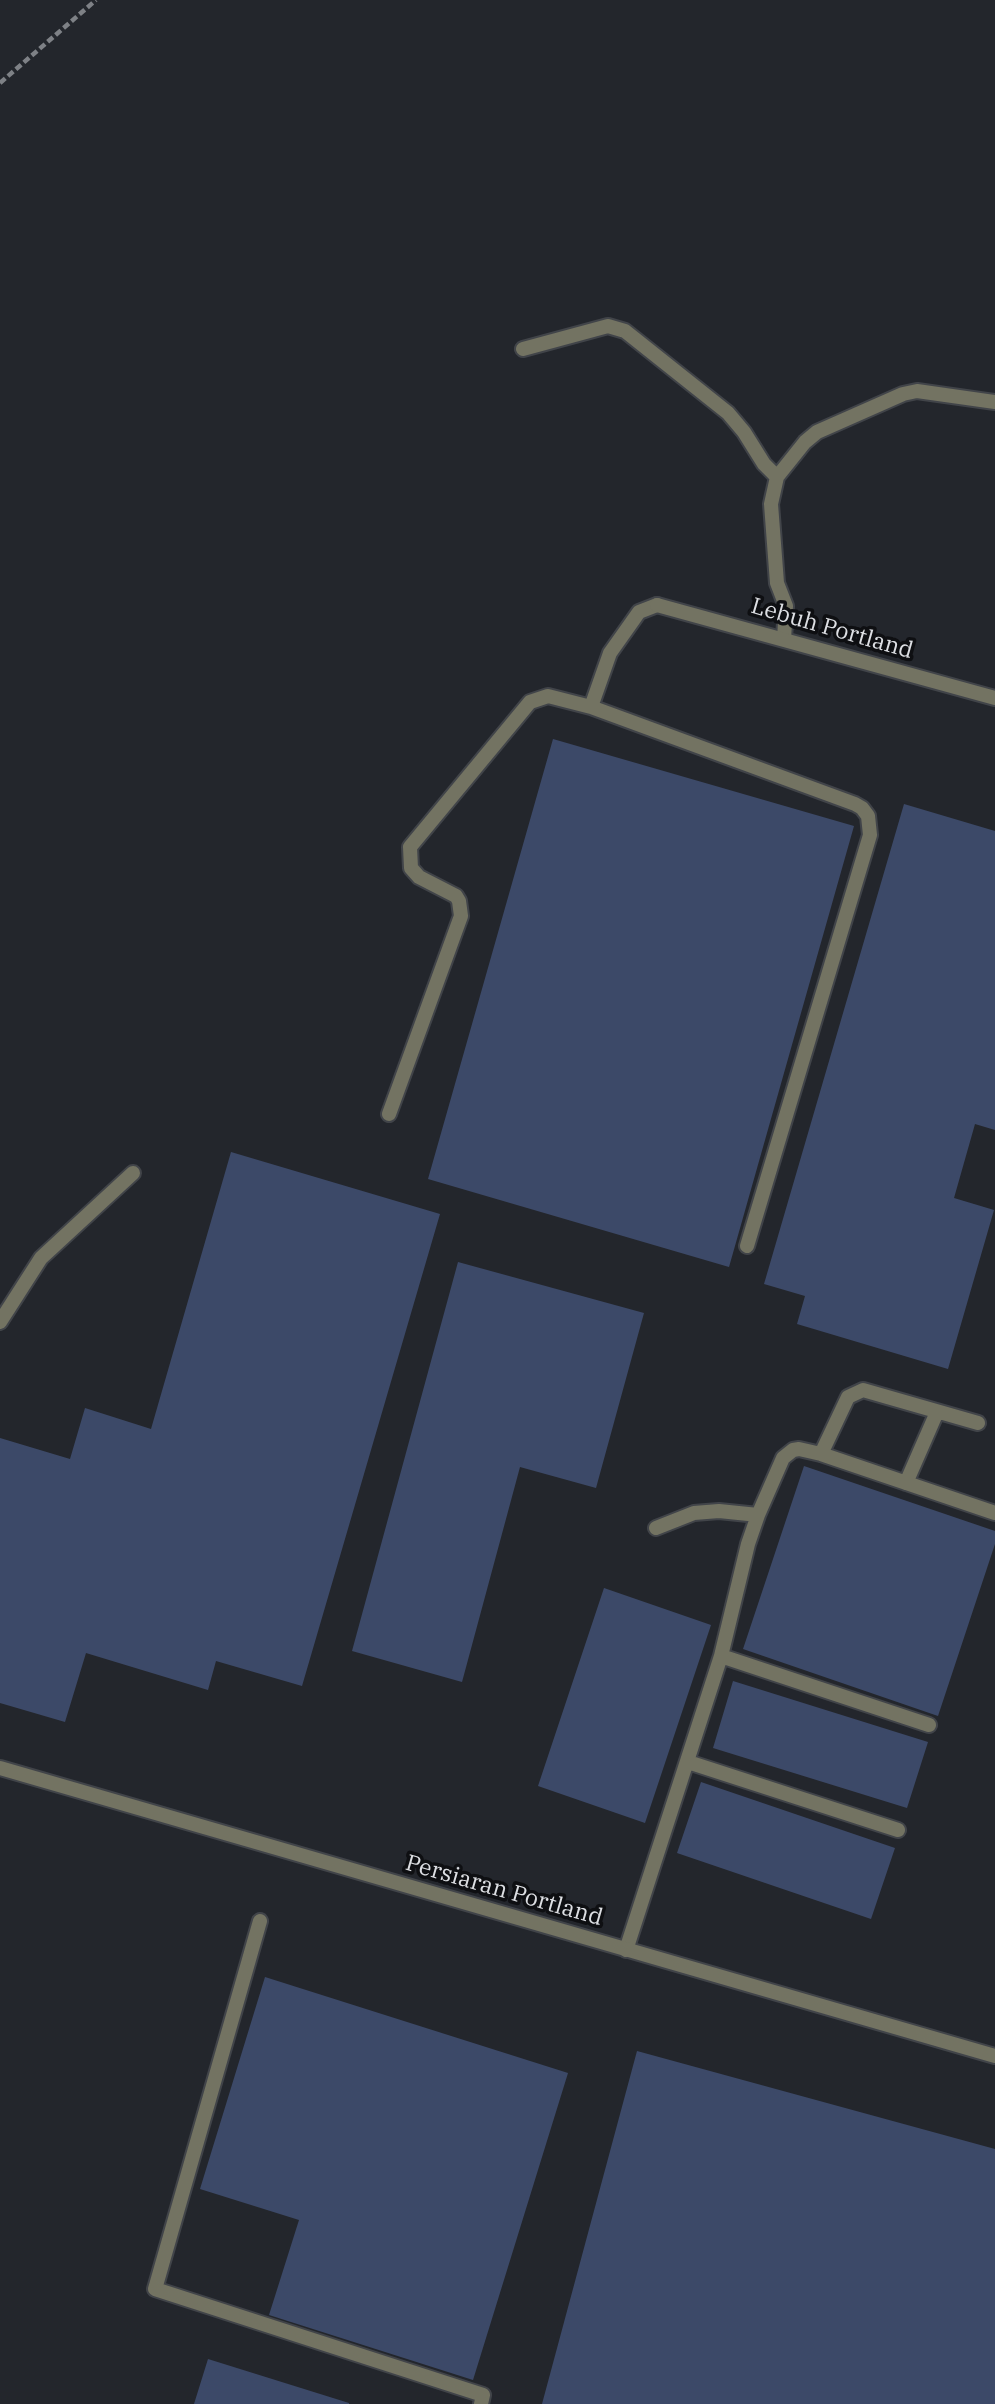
<!DOCTYPE html>
<html>
<head>
<meta charset="utf-8">
<style>
	body { margin:0 }
	canvas { display:block; background:#23262c }
</style>
</head>
<body>
<canvas width="995" height="2404"></canvas>
<script>
const context = document.querySelector('canvas').getContext('2d');
context.lineJoin = 'round';
function fill(path, color) {
  context.fillStyle = color;
  context.fill(path, 'evenodd');
}
function shape(rows) {
  const path = new Path2D();
  for (const r of rows) {
    path.moveTo(r[0], r[1]);
    for (let i = 2; i < r.length; i += 2) path.lineTo(r[i], r[i + 1]);
  }
  return path;
}
function trace(path, color, width, dash) {
  context.strokeStyle = color;
  context.lineWidth = width;
  context.lineCap = dash ? 'butt' : 'round';
  context.setLineDash(dash || []);
  context.stroke(path);
}
function label(font, color, halo, rows, align = 'center') {
  context.font = font + ' "IBM Plex Serif",serif';
  context.lineWidth = 7;
  context.setLineDash([]);
  context.textBaseline = 'middle';
  context.strokeStyle = halo;
  context.fillStyle = color;
  for (const [text, x, y, turn = 0] of rows) {
    context.save();
    context.translate(x, y);
    context.rotate((+turn || 0) * Math.PI / 180);
    context.textAlign = isNaN(turn) ? turn : align;
    if (halo) context.strokeText(text, 0, 0);
    context.fillText(text, 0, 0);
    context.restore();
  }
}
fill(shape([
	[553,739,854,826,729,1267,428,1179],
	[904,804,995,831,995,1130,975,1124,954,1198,994,1210,948,1369,797,1324,805,1296,764,1284],
	[231,1152,440,1214,302,1686,216,1661,208,1690,86,1653,65,1722,0,1703,0,1438,70,1459,85,1408,151,1429],
	[458,1262,644,1313,596,1488,520,1467,462,1682,352,1651],
	[804,1466,995,1531,995,1544,938,1716,743,1649],
	[604,1588,711,1625,645,1823,538,1786],
	[733,1681,928,1742,907,1808,713,1748],
	[701,1782,895,1848,871,1919,677,1853],
	[265,1977,568,2073,473,2380,269,2315,299,2220,200,2189],
	[637,2051,995,2149,995,2404,542,2404],
	[208,2359,349,2403,349,2404,194,2404]
]), '#3c4968');
const service = shape([
	[523,349,608,326,625,331,728,413,744,432,764,464,777,477],
	[784,639,786,606,777,583,771,504,777,477,805,442,817,432,903,394,917,391,995,402],
	[591,707,855,804,862,808,868,816,870,835,747,1246],
	[389,1114,461,916,459,901,456,896,419,877,411,868,410,847,530,702,548,696,591,707,610,653,639,612,657,605],
	[0,1322,41,1258,133,1173],
	[821,1454,848,1397,863,1390,978,1423],
	[906,1483,937,1412],
	[656,1528,694,1513,719,1511,758,1515,783,1458,793,1450,799,1449,821,1454,995,1513],
	[721,1656,929,1725],
	[688,1762,898,1830],
	[260,1921,155,2289,483,2395,481,2404],
	[626,1950,721,1656,748,1544,758,1515]
]);
const minor = shape([
	[657,605,995,698],
	[0,1768,995,2056]
]);
trace(service, '#414449', 18);
trace(minor, '#414449', 18);
trace(shape([
	[0,83,96,0]
]), '#7e8186', 4.5, [7, 3.5]);
trace(service, '#737362', 14);
trace(minor, '#737362', 14);
label('23px', '#dddfe3', '#0e0f12', [
	["Lebuh Portland",832,629,16],
	["Persiaran Portland",504,1891,16]
]);
</script>
</body>
</html>
